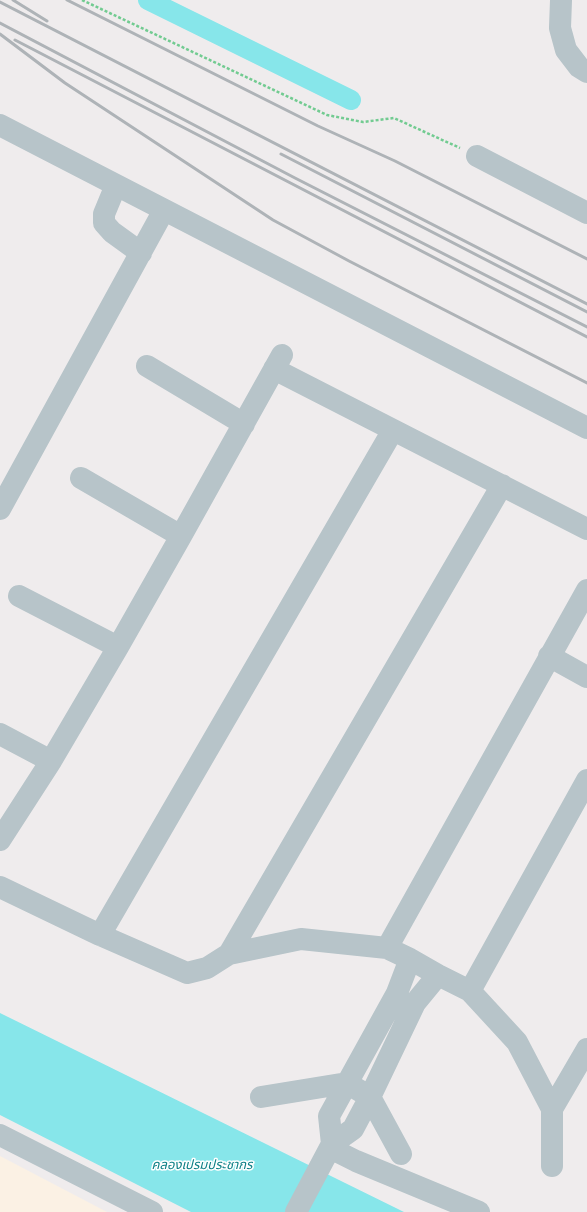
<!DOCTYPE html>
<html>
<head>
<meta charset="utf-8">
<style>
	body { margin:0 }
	canvas { display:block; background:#efeced }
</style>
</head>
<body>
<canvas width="587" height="1212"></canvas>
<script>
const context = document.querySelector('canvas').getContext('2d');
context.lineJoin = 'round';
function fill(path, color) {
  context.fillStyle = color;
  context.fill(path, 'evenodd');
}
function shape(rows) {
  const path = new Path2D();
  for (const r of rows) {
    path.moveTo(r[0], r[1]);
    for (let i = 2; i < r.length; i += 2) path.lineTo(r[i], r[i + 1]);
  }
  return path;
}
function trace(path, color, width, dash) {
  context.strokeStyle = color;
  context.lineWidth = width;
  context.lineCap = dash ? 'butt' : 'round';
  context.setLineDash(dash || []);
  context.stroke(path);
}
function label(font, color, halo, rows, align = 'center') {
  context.font = font + ' Manrope,"Noto Sans Thai",sans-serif';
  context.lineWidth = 3;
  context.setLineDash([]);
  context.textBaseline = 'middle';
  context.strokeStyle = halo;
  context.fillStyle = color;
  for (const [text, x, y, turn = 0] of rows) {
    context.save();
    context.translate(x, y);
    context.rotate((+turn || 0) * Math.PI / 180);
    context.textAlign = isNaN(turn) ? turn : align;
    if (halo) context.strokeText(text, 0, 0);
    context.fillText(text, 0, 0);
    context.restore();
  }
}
fill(shape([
	[0,1156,107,1212,0,1212]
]), '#fbf1e4');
fill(shape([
	[0,1013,404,1212,191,1212,0,1115]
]), '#87e6ea');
trace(shape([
	[148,0,351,100]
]), '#87e6ea', 20);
trace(shape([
	[82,0,327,115,363,122,394,118,460,148]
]), '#72cb91', 2.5, [3, 2]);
trace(shape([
	[561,0,560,28,566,50,579,67,587,72],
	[0,125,587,428],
	[477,156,587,213],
	[116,185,104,214,104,223,112,232,141,253],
	[147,366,244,424],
	[274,369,587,529],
	[81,478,181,536],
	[0,509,164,210],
	[19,596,118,647],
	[549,656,587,677],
	[0,734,51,761],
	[0,840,51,761,118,647,181,536,282,355],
	[0,887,100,935,187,973,207,968,229,954,301,939,387,948,410,959,438,975,470,991,517,1042,552,1109,552,1166],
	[100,935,393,430],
	[387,948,587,590],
	[229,954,502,485],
	[470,991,587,780],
	[261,1097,347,1083,370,1097,401,1154],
	[552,1109,587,1049],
	[0,1135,152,1212],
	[332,1144,329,1116,397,993,410,959],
	[330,1148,356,1161,479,1212],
	[296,1212,332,1144,353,1129,370,1097,415,1003,438,975]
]), '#b7c4c9', 22);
trace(shape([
	[13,0,47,21],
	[67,0,318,126,395,161,587,259],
	[0,2,587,304],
	[0,23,295,178,587,327],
	[0,34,65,83,273,220,349,261,587,383],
	[15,40,587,337],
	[281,154,587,312]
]), '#aeb3b7', 3);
label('italic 13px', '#0e8187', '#fff', [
	["คลองเปรมประชากร",202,1165]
]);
</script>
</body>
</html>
